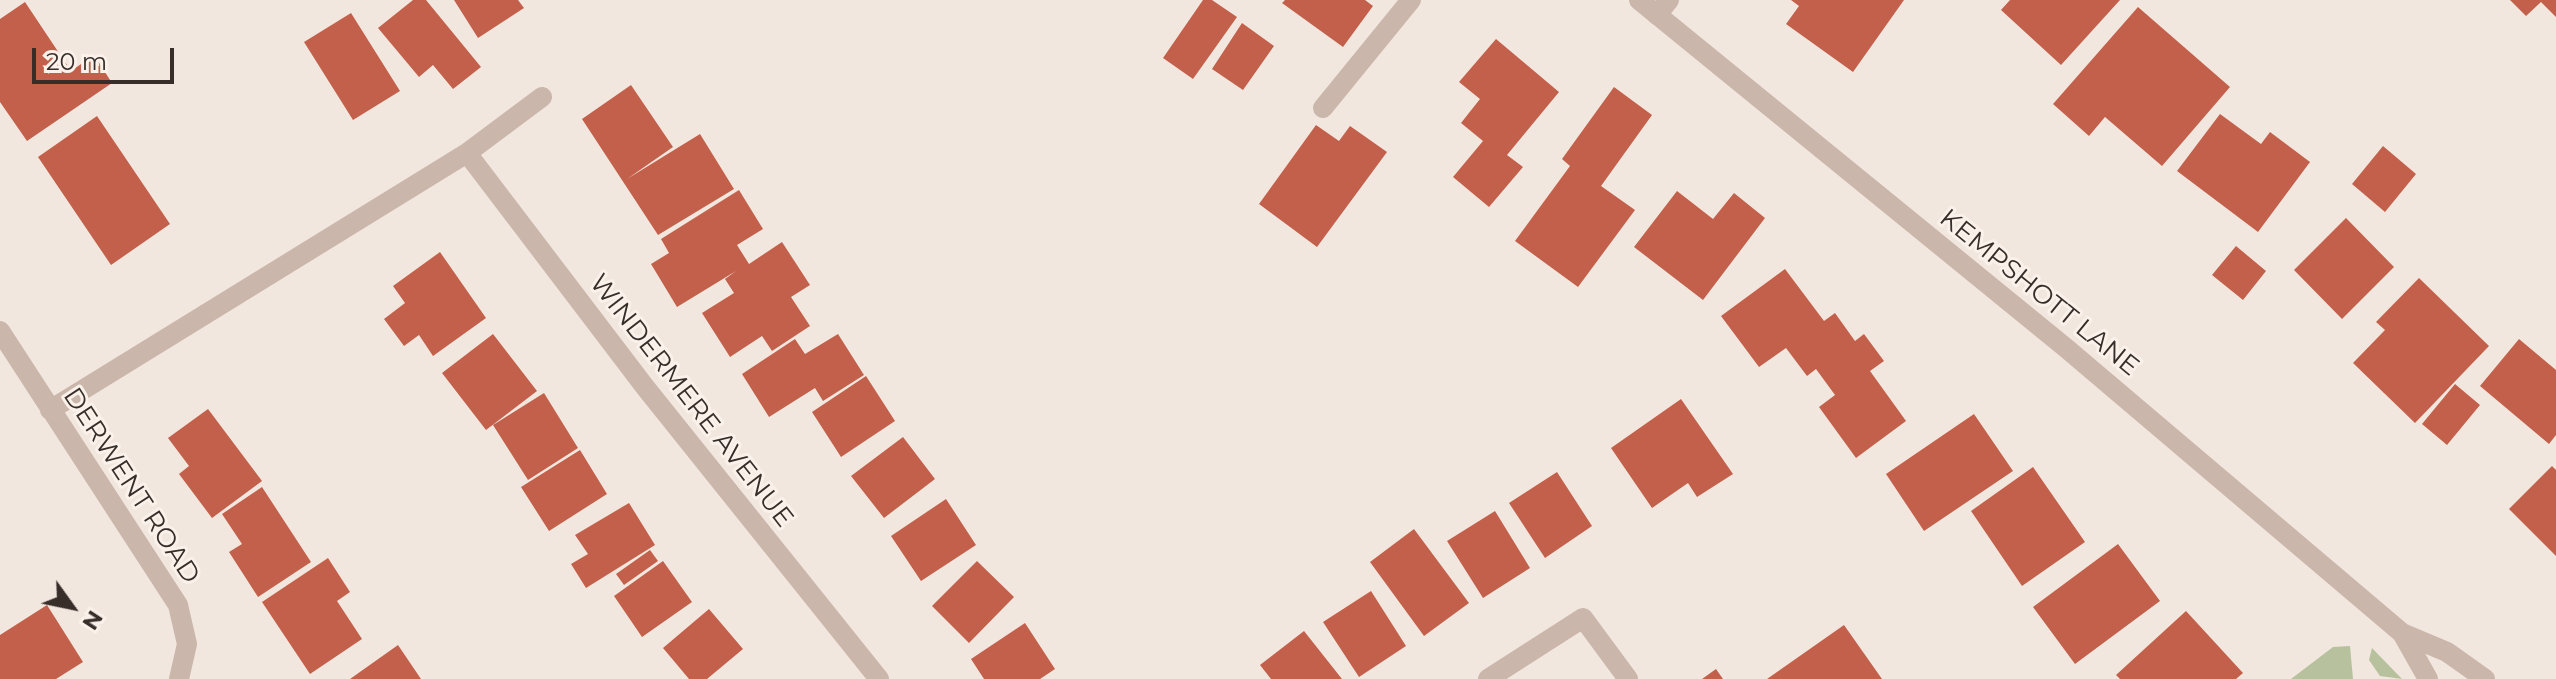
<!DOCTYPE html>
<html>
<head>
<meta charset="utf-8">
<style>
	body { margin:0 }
	#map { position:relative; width:2556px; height:679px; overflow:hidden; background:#f2e7de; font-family:Montserrat,sans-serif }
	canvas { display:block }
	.north { position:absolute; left:32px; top:567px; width:80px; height:80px; -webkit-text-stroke:6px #f9f1ea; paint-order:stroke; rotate:123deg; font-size:22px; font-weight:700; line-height:32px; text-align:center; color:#372d29 }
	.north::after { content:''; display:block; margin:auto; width:28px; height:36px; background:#372d29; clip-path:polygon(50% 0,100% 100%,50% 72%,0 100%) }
	.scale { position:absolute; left:32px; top:48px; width:142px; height:36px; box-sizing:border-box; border:4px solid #372d29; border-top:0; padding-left:10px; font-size:24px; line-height:28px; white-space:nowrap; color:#372d29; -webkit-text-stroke:6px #f9f1ea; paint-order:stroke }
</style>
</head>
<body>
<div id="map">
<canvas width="2556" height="679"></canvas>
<div class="north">N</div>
<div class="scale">20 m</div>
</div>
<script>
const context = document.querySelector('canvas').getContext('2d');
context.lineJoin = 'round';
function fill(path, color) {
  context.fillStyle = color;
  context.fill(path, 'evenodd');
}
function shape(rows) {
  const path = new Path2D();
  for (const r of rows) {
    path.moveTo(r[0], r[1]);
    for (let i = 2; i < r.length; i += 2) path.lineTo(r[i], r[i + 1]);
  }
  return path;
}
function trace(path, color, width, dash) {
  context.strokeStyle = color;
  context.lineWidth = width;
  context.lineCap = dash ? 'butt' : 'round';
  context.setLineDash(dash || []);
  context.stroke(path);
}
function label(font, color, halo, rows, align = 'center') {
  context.font = font + ' Montserrat,sans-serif';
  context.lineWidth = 6;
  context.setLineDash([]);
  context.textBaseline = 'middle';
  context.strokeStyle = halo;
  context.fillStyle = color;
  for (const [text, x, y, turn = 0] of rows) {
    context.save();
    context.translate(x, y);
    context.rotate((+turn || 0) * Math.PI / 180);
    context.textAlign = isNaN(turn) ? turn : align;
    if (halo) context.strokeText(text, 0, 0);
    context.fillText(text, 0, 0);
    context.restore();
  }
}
fill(shape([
	[2350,646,2353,679,2291,679,2333,647],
	[2372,648,2402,679,2380,676,2369,660]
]), '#b7c19e');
fill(shape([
	[413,0,426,0,481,67,453,89,433,65,419,77,378,28],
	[454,0,518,0,524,8,478,38],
	[1203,0,1212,0,1237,17,1193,79,1163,58],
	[1285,0,1365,0,1373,6,1343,47,1282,3],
	[1791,0,1904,0,1853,72,1786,24,1799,6],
	[2010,0,2120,0,2061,65,2001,10],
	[2510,0,2556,0,2556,17,2541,2,2526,16],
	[25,2,71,71,94,55,112,83,27,141,0,102,0,19],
	[2138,7,2230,87,2162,166,2105,117,2089,136,2053,104],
	[351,13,400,91,353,120,304,42],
	[1242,23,1274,46,1243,90,1212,69],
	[1496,39,1559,92,1507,155,1523,167,1489,207,1453,177,1483,141,1461,123,1480,99,1459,82],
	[631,85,673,147,627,179,700,134,734,189,658,235,582,119],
	[1614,87,1652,115,1601,186,1635,210,1578,287,1515,241,1570,166,1562,159],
	[2220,114,2261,144,2270,132,2310,162,2258,232,2177,171],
	[97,116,170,224,111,265,38,157],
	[1316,125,1339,141,1350,126,1387,152,1317,247,1259,204],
	[2383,146,2416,174,2385,212,2352,184],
	[739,190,763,229,737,245,749,264,782,242,810,285,791,297,810,326,772,351,762,336,730,357,702,313,734,293,725,279,736,271,677,307,651,264,669,253,661,239],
	[1677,191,1713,219,1734,193,1765,218,1703,300,1634,247],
	[2346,218,2394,267,2342,319,2294,270],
	[2236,246,2266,271,2243,300,2212,275],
	[440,252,486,318,433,356,419,335,404,346,384,319,405,303,393,286],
	[1785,269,1824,321,1835,313,1855,341,1864,334,1884,361,1870,371,1906,421,1856,458,1819,407,1835,395,1816,369,1807,376,1786,348,1759,367,1721,316],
	[2419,278,2489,346,2415,423,2353,363,2385,330,2376,322],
	[493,334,537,391,486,430,442,373],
	[838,334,864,375,823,401,815,388,769,417,742,374,795,339,805,354],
	[2519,339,2556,370,2556,435,2549,444,2480,386],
	[866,376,895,421,841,457,812,412],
	[2455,384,2480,405,2447,445,2422,424],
	[544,393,578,448,528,480,493,425],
	[1681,399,1733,474,1697,497,1688,483,1652,508,1611,448],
	[208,409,262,481,212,518,179,474,189,466,168,438],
	[1974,414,2013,471,1924,531,1886,474],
	[903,437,935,479,884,518,851,476],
	[580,450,607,494,549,531,521,487],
	[2552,466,2556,470,2556,556,2509,509],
	[2033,467,2085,542,2022,586,1971,511],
	[1557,472,1592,526,1545,558,1509,503],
	[262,487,311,562,258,597,229,552,242,544,222,514],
	[946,499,976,545,921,581,891,536],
	[629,503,655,545,586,588,571,564,588,554,575,535],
	[1495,511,1530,568,1483,598,1447,541],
	[1414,529,1469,603,1424,636,1370,562],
	[2118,544,2160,601,2075,664,2033,607],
	[650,550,658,561,624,585,616,574],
	[328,558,350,592,337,601,362,639,310,674,262,602],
	[663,561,692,602,642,637,614,596],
	[977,561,1014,597,969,643,932,606],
	[1371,591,1406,646,1359,677,1323,622],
	[47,605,83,662,56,679,0,679,0,635],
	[709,609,743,649,707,679,689,679,663,648],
	[2186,611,2243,673,2236,679,2120,679,2116,675],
	[1025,623,1055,669,1040,679,984,679,971,659],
	[1844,625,1882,679,1767,679],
	[1304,631,1342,679,1271,679,1260,665],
	[398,645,421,679,350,679],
	[1716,669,1723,679,1702,679]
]), '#c3604b');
trace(shape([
	[1323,108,1411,0]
]), '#cab6aa', 20);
trace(shape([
	[1657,15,1669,0],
	[467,153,645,387,879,679],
	[0,331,178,605,187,644,179,679],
	[50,410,467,153,542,97],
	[1488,679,1583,618,1628,679]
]), '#cab6aa', 20);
trace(shape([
	[1639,0,2066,348,2402,633,2447,652,2485,679],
	[2402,633,2428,679]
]), '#cab6aa', 20);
label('26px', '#372d29', '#f9f1ea', [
	["KEMPSHOTT LANE",2039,293,39],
	["WINDERMERE AVENUE",691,401,52],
	["DERWENT ROAD",131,486,57]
]);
</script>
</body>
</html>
